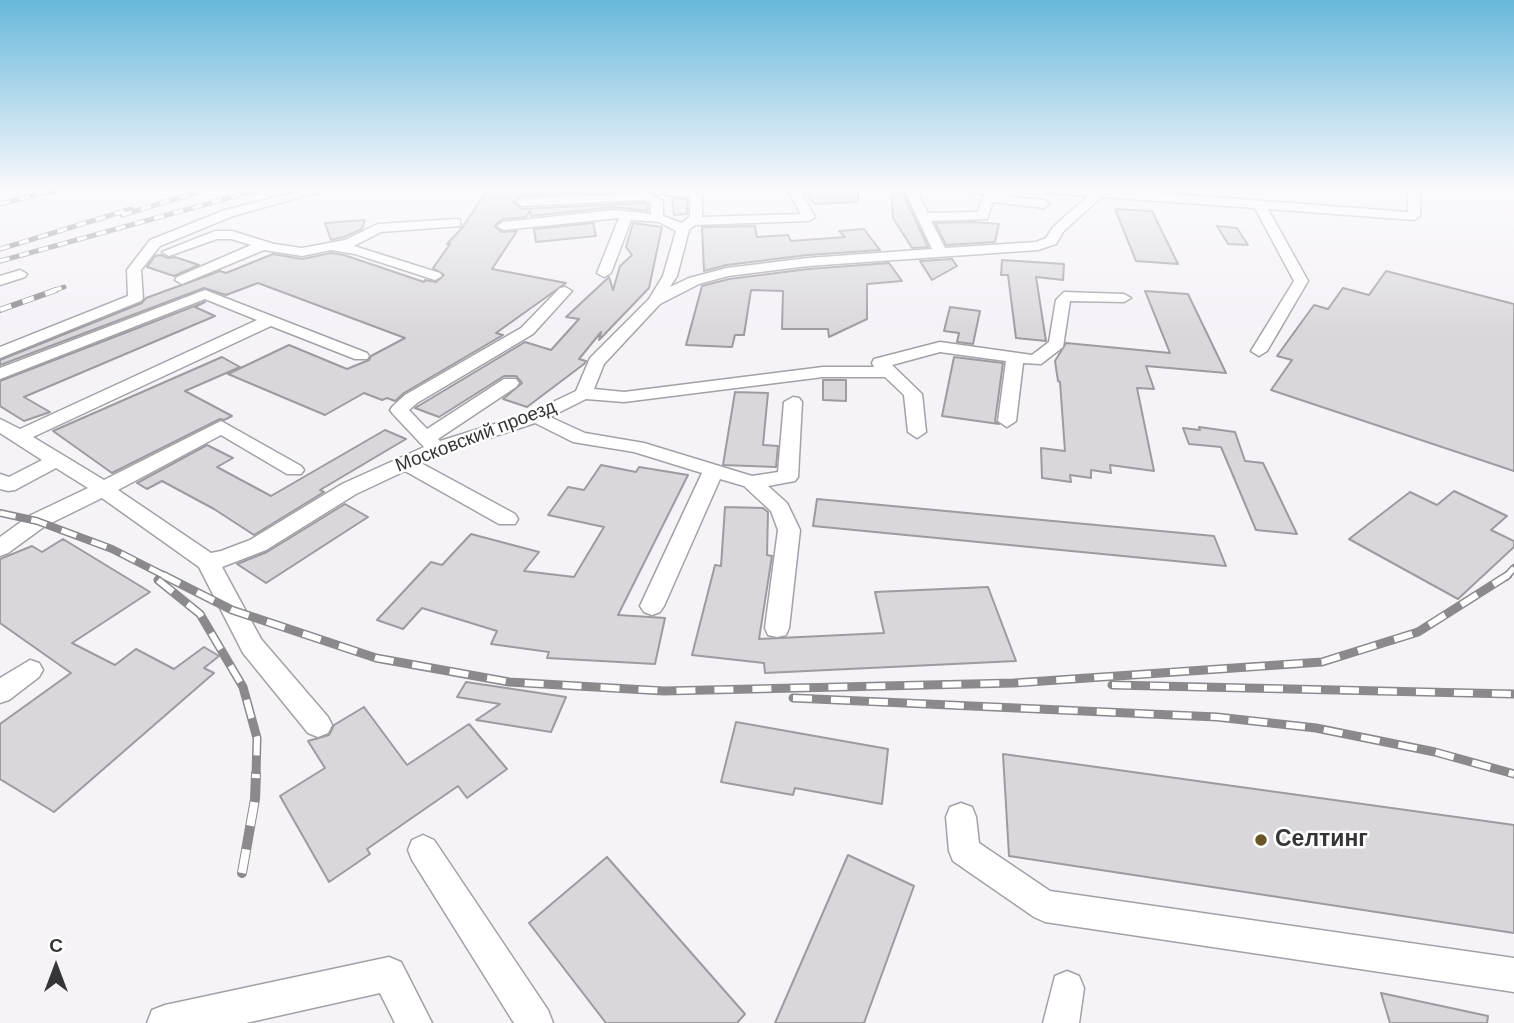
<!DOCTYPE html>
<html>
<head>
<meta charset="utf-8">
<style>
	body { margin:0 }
	#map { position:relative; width:1514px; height:1023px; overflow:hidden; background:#f5f2f8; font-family:"DM Sans",sans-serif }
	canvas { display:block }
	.north { position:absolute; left:21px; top:932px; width:70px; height:70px; -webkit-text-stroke:5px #fff; paint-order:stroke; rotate:0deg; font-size:19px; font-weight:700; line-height:28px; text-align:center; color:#353436 }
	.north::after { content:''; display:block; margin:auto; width:24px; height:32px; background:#353436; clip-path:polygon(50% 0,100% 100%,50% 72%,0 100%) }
</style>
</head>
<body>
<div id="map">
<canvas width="1514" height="1023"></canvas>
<div class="north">С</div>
</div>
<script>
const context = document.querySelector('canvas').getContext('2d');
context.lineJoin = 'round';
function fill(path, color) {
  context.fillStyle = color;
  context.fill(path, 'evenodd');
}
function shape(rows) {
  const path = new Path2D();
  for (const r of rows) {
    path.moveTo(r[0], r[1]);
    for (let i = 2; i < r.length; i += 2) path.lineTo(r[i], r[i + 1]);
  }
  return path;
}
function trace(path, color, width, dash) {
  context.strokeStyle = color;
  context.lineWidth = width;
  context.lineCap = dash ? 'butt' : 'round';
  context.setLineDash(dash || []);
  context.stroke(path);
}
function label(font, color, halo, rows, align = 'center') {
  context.font = font + ' "DM Sans",sans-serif';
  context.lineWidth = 5;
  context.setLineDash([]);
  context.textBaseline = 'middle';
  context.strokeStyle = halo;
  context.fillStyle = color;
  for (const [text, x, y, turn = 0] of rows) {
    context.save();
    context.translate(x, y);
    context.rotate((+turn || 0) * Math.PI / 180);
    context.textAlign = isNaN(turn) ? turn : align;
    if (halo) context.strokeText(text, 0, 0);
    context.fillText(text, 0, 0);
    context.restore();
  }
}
const building = shape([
	[488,189,635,189,522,195,514,203,522,209,644,203,648,205,648,211,614,207,531,216,530,211,526,217,503,219,496,224,495,227,502,232,517,231,492,269,566,283,496,333,503,335,404,393,395,401,387,398,382,400,364,393,325,415,228,374,289,345,347,369,369,360,371,356,405,338,258,283,226,295,204,288,0,365,0,360,142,303,146,298,220,271,226,273,273,254,302,259,331,253,344,255,424,282,425,280,436,282,444,275,433,268,450,244,447,244,462,228,488,189],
	[819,189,858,189,858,202,815,204,803,191,819,189],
	[891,189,901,189,928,247,912,248,893,218,891,189],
	[672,198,687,199,687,214,674,215,672,198],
	[1115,209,1152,211,1178,264,1136,261,1115,209],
	[365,220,362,229,344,237,331,240,325,223,365,220],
	[973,222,999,224,995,242,946,245,935,223,973,222],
	[593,223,596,236,536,242,534,229,593,223],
	[633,223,662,227,649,288,599,340,601,332,579,359,586,361,584,364,527,407,503,399,522,383,516,376,504,376,439,417,415,408,525,342,551,350,579,319,566,317,609,277,613,290,620,266,632,255,626,247,633,223],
	[755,226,757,237,788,235,791,241,845,237,839,231,864,229,880,250,808,255,727,265,704,271,702,227,755,226],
	[1217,226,1237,228,1248,245,1228,244,1217,226],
	[161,255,168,258,175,257,199,265,174,276,147,267,155,256,161,255],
	[952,259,957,266,932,280,920,261,952,259],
	[1002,260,1064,264,1063,280,1036,277,1046,341,1016,338,1008,275,1001,275,1002,260],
	[889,263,902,281,867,284,867,319,829,337,828,329,782,329,783,291,751,290,744,335,735,335,732,347,686,345,702,286,729,279,808,269,889,263],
	[1386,271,1514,304,1514,471,1271,390,1292,360,1277,356,1314,305,1328,309,1343,288,1369,295,1386,271],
	[1145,291,1188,294,1226,373,1146,366,1154,389,1137,388,1154,471,1110,465,1111,473,1091,470,1091,478,1070,475,1071,482,1042,478,1041,448,1065,451,1060,382,1058,381,1055,361,1066,343,1170,353,1145,291],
	[205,302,195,307,215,316,24,397,50,412,24,421,0,406,0,381,205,302],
	[950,307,980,311,973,344,957,342,959,333,944,331,950,307],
	[222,357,240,367,185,391,232,416,224,420,220,419,112,473,53,431,222,357],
	[954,357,1003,363,995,421,999,424,942,416,954,357],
	[823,380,846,380,846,401,823,400,823,380],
	[735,392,768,393,763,445,778,446,776,467,723,465,735,392],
	[1199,427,1235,432,1245,461,1263,463,1297,534,1256,530,1221,447,1189,444,1183,428,1200,430,1199,427],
	[385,430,406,439,320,490,324,492,254,535,214,509,162,481,147,489,137,483,207,445,233,458,217,467,271,496,385,430],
	[601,465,636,472,639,467,688,475,618,615,665,618,655,664,547,658,549,652,491,644,497,631,422,608,403,629,377,620,431,562,442,565,471,534,539,552,524,571,574,577,604,527,548,515,568,487,584,490,601,465],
	[1454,491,1507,516,1491,530,1514,541,1514,547,1458,599,1349,539,1410,492,1437,505,1454,491],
	[817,499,1214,536,1226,566,813,526,817,499],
	[345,504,368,517,266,583,237,564,267,552,345,504],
	[725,507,763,508,768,512,767,555,772,556,759,639,884,633,875,592,988,587,1016,661,765,673,764,663,692,655,715,565,721,566,725,507],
	[63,539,150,592,72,643,115,665,136,649,174,669,204,647,219,656,204,668,214,673,54,812,0,779,0,724,71,673,0,623,0,559,32,546,42,552,63,539],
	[466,682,566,697,551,732,476,720,500,704,457,697,466,682],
	[364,707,407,765,469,724,507,769,467,798,458,786,367,849,370,854,329,882,280,796,325,768,308,741,329,735,334,725,364,707],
	[736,722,888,749,882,804,795,788,793,795,721,782,736,722],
	[1003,754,1514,825,1514,933,1009,856,1003,754],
	[848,855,914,886,864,1023,775,1023,848,855],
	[607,857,745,1014,737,1023,606,1023,529,923,607,857],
	[1381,993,1488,1016,1487,1023,1390,1023,1381,993]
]);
fill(building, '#d9d7dc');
trace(building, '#9d9ba0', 2);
const minor = shape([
	[309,189,330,189,233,216,160,246,141,270,143,298,141,301,0,358,0,347,128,296,127,270,150,240,225,210,309,189],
	[638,189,709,189,702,195,702,217,801,214,787,189,799,189,815,217,809,221,695,225,689,230,677,276,670,287,689,278,727,268,808,258,932,249,904,189,916,189,928,213,978,212,982,198,986,195,958,189,1003,189,1009,193,1004,196,1044,200,1050,204,1044,208,993,202,987,219,931,221,945,248,1036,242,1046,238,1053,227,1088,196,1044,192,1038,189,1108,189,1408,212,1408,189,1420,189,1420,216,1414,220,1268,209,1308,281,1267,351,1259,356,1251,351,1294,281,1255,208,1101,197,1063,232,1056,244,1038,250,808,266,728,276,699,284,660,304,604,364,594,389,624,392,823,367,874,367,872,363,874,359,940,342,1032,355,1049,342,1056,300,1064,292,1124,294,1131,298,1124,302,1070,301,1063,347,1041,364,1023,363,1016,421,1007,427,998,421,1006,361,940,352,892,365,922,394,926,432,917,438,908,432,904,395,885,377,823,377,624,402,586,399,550,417,585,433,644,443,752,476,778,472,784,402,793,397,799,398,802,402,798,477,795,481,768,486,787,503,800,530,789,628,786,635,777,637,768,635,765,628,778,530,771,511,744,486,720,479,664,606,660,612,652,615,644,612,640,606,702,473,634,452,573,442,535,423,443,453,421,463,515,514,518,519,515,524,499,524,405,471,356,494,266,550,222,567,261,639,328,717,332,725,328,733,318,737,308,733,243,653,199,567,102,498,45,526,8,553,0,556,0,537,29,516,88,488,56,468,15,490,8,491,0,489,0,474,9,477,42,460,0,433,0,419,20,429,257,320,205,299,0,379,0,368,205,290,367,353,369,356,367,359,355,359,271,326,33,437,104,480,221,421,301,466,304,470,301,474,287,474,221,435,118,490,211,553,221,551,250,540,342,484,424,447,393,414,390,410,393,406,405,395,521,328,560,288,565,287,572,291,533,334,417,403,409,410,427,429,504,379,516,379,519,383,516,387,438,439,440,441,530,413,576,391,590,358,649,299,663,276,676,231,659,222,631,220,611,273,604,277,597,273,619,218,503,230,497,226,503,222,614,210,651,214,651,203,644,200,522,206,516,202,522,198,644,193,638,189],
	[648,193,690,197,690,216,682,223,663,216,663,201,648,193],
	[456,219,460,220,460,226,381,232,354,246,440,273,442,276,435,280,355,254,331,250,302,256,264,250,182,284,175,280,177,277,251,245,231,239,217,239,169,256,162,252,215,231,232,231,274,244,302,248,345,240,378,224,456,219],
	[20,270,27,274,25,277,0,285,0,276,20,270],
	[30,660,39,663,43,670,39,677,9,700,0,703,0,678,30,660],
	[961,803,972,807,976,817,979,843,1050,891,1514,958,1514,992,1045,922,1034,917,953,861,949,851,946,817,950,807,961,803],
	[423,835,434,840,548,1010,553,1023,514,1023,412,860,408,850,412,840,423,835],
	[389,957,401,962,432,1023,395,1023,380,993,246,1023,147,1023,152,1010,165,1005,389,957],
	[1067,971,1079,976,1084,988,1079,1023,1043,1023,1055,976,1067,971]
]);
trace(minor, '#a3a1a6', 3);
fill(minor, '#fff');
const railFar4 = shape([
	[0,204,60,189],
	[122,215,209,189],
	[0,249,131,209],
	[0,261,261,189],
	[52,291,64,287]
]);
const railFar3 = shape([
	[0,310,56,290]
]);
const railFar2 = shape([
	[0,513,37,521,112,549,167,577],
	[1506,577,1514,568]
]);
const railFar1 = shape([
	[163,575,232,610,376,658,509,682,664,691,1014,683,1322,662,1418,632,1508,575],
	[158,580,200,614,243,687,257,738,256,775],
	[1112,685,1514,694],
	[793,698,1217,717,1316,728,1435,752,1514,774]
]);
const rail = shape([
	[242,873,255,799,256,774]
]);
trace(railFar4, '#8b898d', 5);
trace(railFar3, '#8b898d', 6);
trace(railFar2, '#8b898d', 8);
trace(railFar1, '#8b898d', 9);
trace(rail, '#8b898d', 10);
trace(railFar4, '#fff', 3.5, [10]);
trace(railFar3, '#fff', 4.5, [12]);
trace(railFar2, '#fff', 5, [16]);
trace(railFar1, '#fff', 6, [19]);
trace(rail, '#fff', 8, [24]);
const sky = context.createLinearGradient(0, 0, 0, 332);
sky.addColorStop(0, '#67b8db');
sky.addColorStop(0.57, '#faf9fc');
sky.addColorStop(1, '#faf9fc00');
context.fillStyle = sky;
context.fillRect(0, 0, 1514, 332);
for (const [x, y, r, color] of [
	[1261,840,7,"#6a5524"]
]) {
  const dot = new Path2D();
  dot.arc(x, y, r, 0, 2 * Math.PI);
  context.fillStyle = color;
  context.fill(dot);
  trace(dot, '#fff', 2.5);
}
label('19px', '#353436', '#fff', [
	["Московский проезд",476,437,-21]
]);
label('bold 23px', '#353436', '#fff', [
	["Селтинг",1275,840]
], 'left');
</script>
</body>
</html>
